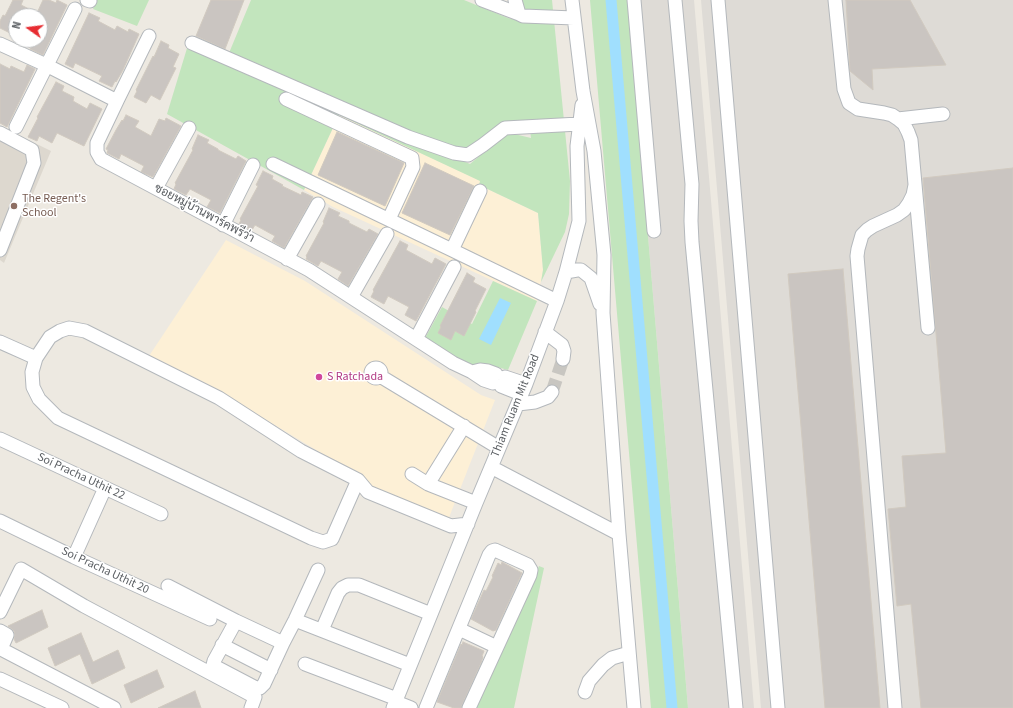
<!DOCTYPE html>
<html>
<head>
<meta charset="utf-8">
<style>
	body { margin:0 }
	#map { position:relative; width:1013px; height:708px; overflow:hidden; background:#ede9e1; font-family:"Source Sans 3",sans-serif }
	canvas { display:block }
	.north { position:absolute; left:8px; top:8px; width:40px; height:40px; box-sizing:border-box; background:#fff; border:1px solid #bdbfc0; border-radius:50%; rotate:284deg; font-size:11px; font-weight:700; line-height:16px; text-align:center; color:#5a5e62 }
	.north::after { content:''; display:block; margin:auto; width:14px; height:18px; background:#e72d32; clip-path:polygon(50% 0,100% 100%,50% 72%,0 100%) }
</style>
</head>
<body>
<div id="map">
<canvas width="1013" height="708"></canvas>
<div class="north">N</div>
</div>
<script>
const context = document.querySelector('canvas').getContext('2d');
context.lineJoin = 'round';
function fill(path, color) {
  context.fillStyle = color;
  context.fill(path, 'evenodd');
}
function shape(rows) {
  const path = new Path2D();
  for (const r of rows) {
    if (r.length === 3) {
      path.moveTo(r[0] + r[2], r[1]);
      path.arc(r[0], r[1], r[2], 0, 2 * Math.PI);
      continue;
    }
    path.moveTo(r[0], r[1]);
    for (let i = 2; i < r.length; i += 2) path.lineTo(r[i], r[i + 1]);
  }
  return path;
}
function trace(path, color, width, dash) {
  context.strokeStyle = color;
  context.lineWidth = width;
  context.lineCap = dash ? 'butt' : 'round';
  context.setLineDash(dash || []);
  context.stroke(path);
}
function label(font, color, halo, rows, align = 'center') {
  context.font = font + ' "Source Sans 3",Sarabun,sans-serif';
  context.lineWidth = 3;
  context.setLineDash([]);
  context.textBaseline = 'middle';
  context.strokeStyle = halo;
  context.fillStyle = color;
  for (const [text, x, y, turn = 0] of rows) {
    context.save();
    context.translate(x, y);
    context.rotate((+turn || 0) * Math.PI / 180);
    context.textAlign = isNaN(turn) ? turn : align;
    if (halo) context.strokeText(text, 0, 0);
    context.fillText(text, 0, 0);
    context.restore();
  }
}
fill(shape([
	[339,115,481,181,479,185,538,213,543,270,537,301,333,207,304,190],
	[226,240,305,281,481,395,495,400,448,520,370,489,359,476,230,398,147,359]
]), '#fdf0d6');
fill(shape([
	[628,0,694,0,754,708,688,708],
	[701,0,1013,0,1013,708,761,708]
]), '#dedbd6');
fill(shape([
	[0,126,51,151,4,263,0,260]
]), '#ddd8cf');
fill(shape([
	[97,0,149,0,137,26,93,9],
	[251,0,464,0,508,18,520,21,518,0,552,0,570,181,569,214,565,232,541,282,543,270,538,213,479,185,480,181,339,115,304,190,167,114,188,45,470,164,503,136,510,133,531,138,529,122,466,149,459,148,408,133,229,53],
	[590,0,628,0,688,708,651,708],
	[493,281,537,301,508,370,497,367,472,365,456,358,424,340,442,307,472,324],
	[539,566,544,568,514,708,476,708]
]), '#c2e5bd');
fill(shape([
	[500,298,511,303,491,345,479,339]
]), '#a0dffe');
trace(shape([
	[611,0,672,708]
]), '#a0dffe', 11);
const building = shape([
	[13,0,23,0,21,5,37,13,43,0,49,0,56,3,57,0,67,5,43,55,30,49,35,40,40,40,40,16,16,16,16,36,0,28,0,21,3,15,5,16,13,0],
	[211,0,244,0,225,49,196,36,211,0],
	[846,0,910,0,946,65,872,69,873,90,850,71,846,0],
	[89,13,100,18,98,21,115,30,117,26,128,32,129,29,139,34,123,70,116,82,115,81,112,87,99,81,102,76,75,63,73,68,65,64,89,13],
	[161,41,169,45,168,48,179,54,173,67,176,68,160,100,151,95,146,103,134,97,137,91,136,90,153,56,154,57,161,41],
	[0,64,10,69,11,66,24,72,27,65,35,69,7,127,0,123,0,64],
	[56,82,64,86,62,91,74,97,73,101,87,109,90,103,102,109,84,146,57,133,52,143,39,136,37,141,28,137,38,118,37,117,56,82],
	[126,115,139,121,135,127,151,136,159,119,165,121,166,118,181,126,153,177,141,172,144,166,121,154,119,159,107,153,108,150,106,149,116,130,122,120,123,121,126,115],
	[337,132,404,163,385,206,318,175,337,132],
	[198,135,209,140,207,143,218,149,218,150,236,159,238,156,246,161,220,213,207,207,211,200,190,189,186,195,174,189,176,184,175,183,193,150,192,149,198,135],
	[425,163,474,186,450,235,402,213,425,163],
	[1013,168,1013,708,921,708,911,604,897,606,888,509,906,507,902,456,946,453,923,178,1013,168],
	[263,171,273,176,272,179,283,185,282,186,301,195,302,192,313,197,284,248,272,241,275,236,255,225,252,230,239,224,241,220,240,219,258,186,256,185,263,171],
	[329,208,340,213,338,216,349,221,349,223,367,232,369,229,378,234,348,286,338,279,342,272,321,261,318,266,306,259,307,257,306,256,324,223,323,222,329,208],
	[400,241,408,245,406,250,432,264,435,258,446,264,416,321,405,315,409,307,388,296,384,304,371,297,374,291,373,290,400,241],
	[843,269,880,708,825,708,788,274,843,269],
	[467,273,475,278,473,282,486,289,475,311,476,312,464,336,455,331,451,340,438,333,441,327,440,326,467,273],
	[502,562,522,573,496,630,493,631,471,619,484,590,486,591,493,577,492,576,498,563,501,565,502,562],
	[42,610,48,627,16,643,14,639,15,635,14,631,8,626,42,610],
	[81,633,93,662,118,650,125,668,92,684,80,654,55,666,48,648,81,633],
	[463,642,484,651,482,656,483,657,481,663,462,705,461,708,454,708,437,702,461,644,462,645,463,642],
	[157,670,164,687,131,703,124,685,157,670],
	[195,691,201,708,158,708,195,691]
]);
fill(building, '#cac5c1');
trace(building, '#d1cac0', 1);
trace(shape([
	[552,392,563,359]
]), '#c8c6c1', 13, [13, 6]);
const minor = shape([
	[87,0,90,1],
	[482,0,519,14],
	[515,0,519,14,523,16,574,18],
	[572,0,583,91,594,151,604,255,603,313,619,534,634,708],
	[634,0,654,231],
	[675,0,692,184,691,221,692,242,736,708],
	[718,0,778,708],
	[835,0,844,89,849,103,858,109,884,113,892,115,898,119,943,114],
	[192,43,408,137,454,153,468,155,483,145,505,128,579,124],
	[0,44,46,65,117,101,97,143,97,152,101,159,309,270,453,363,472,372],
	[286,99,412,158,413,167,389,219],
	[117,101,149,36],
	[898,119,904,124,908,132,911,140,928,328],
	[16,127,75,9],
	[0,133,32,150,34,163,0,250],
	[273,164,452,250,557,301],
	[156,188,189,128],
	[223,225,253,165],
	[452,250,480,191],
	[287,259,318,204],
	[566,272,577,270,581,270,591,278,600,304],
	[351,297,387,234],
	[545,332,562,345,564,351,563,359],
	[416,339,454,267],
	[0,342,36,358],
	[376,373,5],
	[380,376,499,448],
	[505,377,526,384],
	[493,383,484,380,472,372,480,370,488,371,496,374],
	[501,386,521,394],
	[518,404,535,402,548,397,552,392],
	[0,439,161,514],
	[491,467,619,534],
	[412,474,428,484,476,503],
	[358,480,332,539,323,542,311,538,58,418,39,399,33,387,32,372,36,358,50,337,60,331,69,328,85,331,219,398,301,451,358,480,368,492,451,526,468,524],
	[428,484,464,426],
	[0,521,74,557,210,619],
	[74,557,105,488],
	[168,586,236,621,283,643,295,620,318,570],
	[0,612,21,569,84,606,255,697,251,708],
	[295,620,410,665],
	[236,621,214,661,213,665,216,667,256,688,260,688,264,684,283,643],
	[459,629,497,647],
	[322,630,338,593,342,588,348,585,359,585,431,614],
	[0,631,7,635,1,649,114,708],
	[222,645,271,670],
	[305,664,397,699],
	[0,679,62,708],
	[585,692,589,681,603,665,612,658,629,653],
	[396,702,411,708],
	[393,708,476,503,526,384,557,301,566,272,579,221,577,146,582,105],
	[426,708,489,555,492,551,495,550,528,565,531,570,530,575,469,708],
	[895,708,857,256,858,249,862,235,867,230,873,226,897,215,904,210,909,203,913,195,915,185]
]);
trace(minor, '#b4b8bc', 15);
trace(minor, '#fff', 13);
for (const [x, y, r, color] of [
	[14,206,4,"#8d6e63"],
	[319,377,4,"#d1479c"]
]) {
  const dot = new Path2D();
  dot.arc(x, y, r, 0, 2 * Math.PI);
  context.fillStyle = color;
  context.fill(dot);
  trace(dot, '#fff', 1.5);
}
label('12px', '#785e54', '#fff', [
	["The Regent's",22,199],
	["School",22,213]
], 'left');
label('12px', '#5a5e62', '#fff', [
	["ซอยหมู่บ้านพาร์คพรีว่า",204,214,28],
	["Thiam Ruam Mit Road",516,406,-68],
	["Soi Pracha Uthit 22",81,477,25],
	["Soi Pracha Uthit 20",105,571,25]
]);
label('12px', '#b23c85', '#fff', [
	["S Ratchada",327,377]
], 'left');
</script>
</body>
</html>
